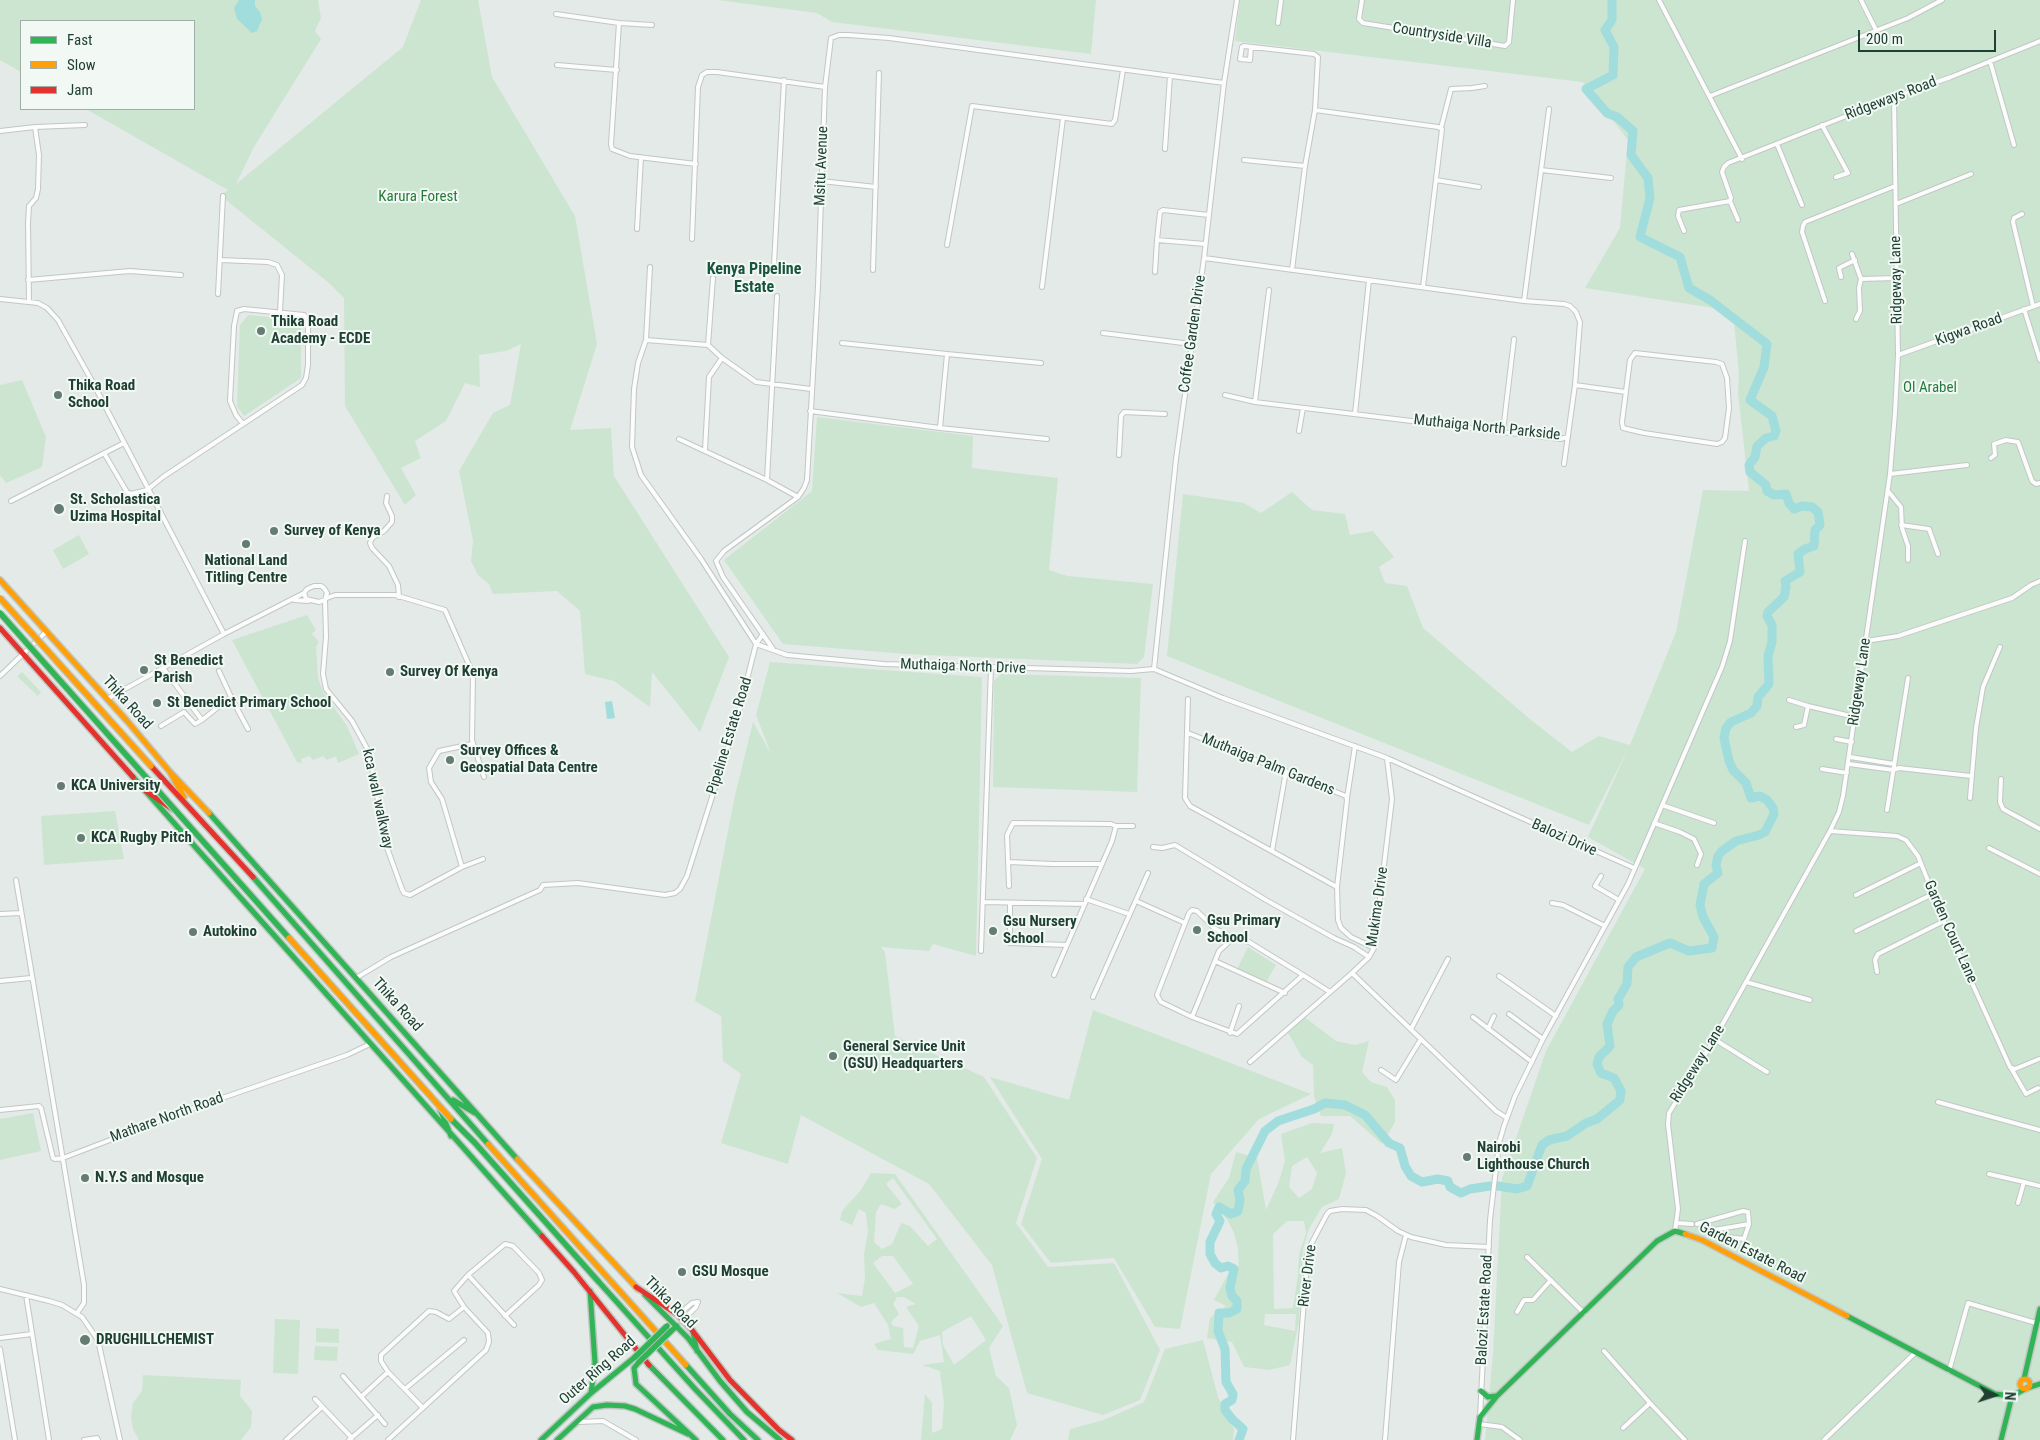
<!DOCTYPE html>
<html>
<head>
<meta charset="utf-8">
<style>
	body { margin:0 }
	#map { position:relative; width:2040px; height:1440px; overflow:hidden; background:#e4eae7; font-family:"Roboto Condensed",sans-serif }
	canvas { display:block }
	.legend { position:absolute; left:20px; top:20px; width:175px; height:90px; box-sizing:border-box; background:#f2f9f5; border:1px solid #9eafa7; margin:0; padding:6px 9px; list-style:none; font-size:15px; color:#1f4033 }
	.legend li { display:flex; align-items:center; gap:10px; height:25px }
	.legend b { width:25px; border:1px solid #9eafa7 }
	.north { position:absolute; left:1970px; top:1370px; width:50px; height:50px; -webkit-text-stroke:4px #f2f9f5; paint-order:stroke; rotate:94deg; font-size:14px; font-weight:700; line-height:20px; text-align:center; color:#1f4033 }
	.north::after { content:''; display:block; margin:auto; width:18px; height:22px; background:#1f4033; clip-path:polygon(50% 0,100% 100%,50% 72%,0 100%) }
	.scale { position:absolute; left:1858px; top:30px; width:138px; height:22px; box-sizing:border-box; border:2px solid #1f4033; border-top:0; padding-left:6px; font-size:15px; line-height:18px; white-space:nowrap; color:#1f4033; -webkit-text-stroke:4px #f2f9f5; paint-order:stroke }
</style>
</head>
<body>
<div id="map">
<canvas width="2040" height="1440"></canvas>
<ul class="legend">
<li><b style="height:6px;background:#30b455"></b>Fast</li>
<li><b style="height:6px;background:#ff9f0a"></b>Slow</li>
<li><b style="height:6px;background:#e5322d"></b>Jam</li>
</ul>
<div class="north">N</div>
<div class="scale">200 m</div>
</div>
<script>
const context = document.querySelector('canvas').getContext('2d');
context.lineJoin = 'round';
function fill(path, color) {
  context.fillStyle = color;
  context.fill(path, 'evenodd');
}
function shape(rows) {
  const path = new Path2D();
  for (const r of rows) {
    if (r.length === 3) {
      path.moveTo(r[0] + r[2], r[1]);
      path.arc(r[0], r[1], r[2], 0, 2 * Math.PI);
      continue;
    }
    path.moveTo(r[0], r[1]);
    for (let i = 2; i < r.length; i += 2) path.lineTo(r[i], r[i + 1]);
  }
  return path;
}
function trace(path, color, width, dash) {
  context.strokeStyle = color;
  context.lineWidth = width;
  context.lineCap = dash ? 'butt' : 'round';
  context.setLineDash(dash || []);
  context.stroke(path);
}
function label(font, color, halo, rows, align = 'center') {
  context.font = font + ' "Roboto Condensed",sans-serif';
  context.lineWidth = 4;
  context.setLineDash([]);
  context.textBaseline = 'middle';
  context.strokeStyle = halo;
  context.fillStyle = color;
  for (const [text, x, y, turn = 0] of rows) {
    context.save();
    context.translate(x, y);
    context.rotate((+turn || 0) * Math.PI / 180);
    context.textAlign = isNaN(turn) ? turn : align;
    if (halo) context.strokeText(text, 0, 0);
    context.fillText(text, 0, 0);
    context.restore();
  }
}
fill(shape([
	[0,0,318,0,321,18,315,31,321,39,254,147,236,184,403,47,421,0,478,0,492,77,575,216,597,344,570,430,611,428,614,476,729,657,700,732,652,672,650,707,614,681,585,674,580,611,557,591,493,594,489,584,478,575,471,561,473,541,459,471,493,413,510,405,521,344,506,351,479,355,480,387,465,383,446,421,415,441,421,458,401,468,416,495,405,505,345,406,344,298,329,283,221,196,228,190,86,109,194,109,194,21,21,21,21,72,0,60],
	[717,0,1096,0,1091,54,832,22,817,13],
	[1240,0,2040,0,2040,1440,1485,1440,1493,1353,1502,1179,1546,1051,1645,869,1588,837,1628,749,1589,825,1167,656,1183,494,1244,503,1261,513,1292,492,1312,510,1345,514,1350,535,1373,531,1394,557,1379,567,1385,583,1407,586,1423,628,1531,720,1572,752,1599,736,1630,745,1676,632,1703,490,1749,491,1738,393,1739,374,1733,311,1585,288,1620,228,1628,140,1583,82,1235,41],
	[248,315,301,320,301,378,244,416,237,406,240,325],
	[22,380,46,437,42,467,6,483,0,475,0,385],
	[817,417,973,436,972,468,1058,478,1049,570,1067,576,1153,584,1144,657,1137,664,906,654,783,644,724,560,812,491],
	[79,535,89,554,63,569,53,550],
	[307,615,316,630,312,634,319,642,316,647,318,678,323,692,347,726,359,754,338,763,336,756,327,760,323,756,313,760,309,756,301,759,302,763,297,762,232,640],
	[770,662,982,677,976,956,933,944,929,951,881,947,885,952,895,1036,984,1077,1037,1158,1016,1223,1048,1267,1114,1263,1160,1350,1140,1400,1103,1415,1027,1393,992,1265,929,1184,801,1115,788,1164,721,1143,741,1074,723,1061,721,1016,695,1001,735,795,753,722,771,754,756,715],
	[22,672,41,692,38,696,17,676],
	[1001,674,1141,678,1137,792,993,787,994,681],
	[115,811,124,859,44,865,41,816],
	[1248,947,1276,965,1265,984,1236,971],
	[1093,1010,1311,1094,1259,1119,1211,1174,1180,1329,1155,1327,1114,1258,1051,1263,1021,1224,1042,1159,990,1077,1069,1100],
	[1303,1016,1336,1041,1355,1045,1369,1041,1362,1072,1371,1082,1387,1087,1395,1100,1395,1122,1382,1144,1350,1116,1321,1116,1314,1096,1313,1065,1302,1057,1287,1031],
	[33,1113,41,1151,0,1160,0,1119],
	[1312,1123,1334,1124,1332,1134,1320,1153,1342,1148,1346,1173,1339,1199,1322,1207,1309,1229,1303,1249,1299,1321,1290,1365,1269,1370,1244,1367,1232,1342,1207,1338,1210,1318,1226,1306,1214,1300,1227,1276,1239,1266,1238,1248,1234,1233,1228,1221,1213,1202,1229,1178,1236,1152,1257,1158,1266,1210,1279,1181,1285,1161,1281,1134],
	[1307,1157,1317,1173,1312,1189,1299,1198,1289,1187,1292,1166],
	[1287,1221,1304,1221,1306,1233,1299,1255,1298,1275,1293,1308,1274,1309,1273,1234],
	[1265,1314,1296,1314,1295,1331,1264,1325],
	[871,1173,895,1174,1003,1326,989,1348,996,1376,1009,1388,1017,1425,1010,1440,921,1440,925,1394,932,1403,932,1433,942,1429,944,1404,940,1371,922,1365,944,1362,940,1335,920,1341,913,1354,878,1350,874,1344,891,1339,888,1325,874,1303,861,1307,837,1293,862,1296,865,1278,864,1254,868,1231,866,1213,859,1209,852,1225,840,1220,842,1211,861,1190],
	[893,1178,937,1239,928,1246,910,1226,901,1223,892,1244,882,1249,874,1242,876,1212,881,1204,895,1209,902,1204,886,1184],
	[882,1256,893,1256,913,1284,895,1293,873,1263],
	[897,1297,904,1297,916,1304,906,1307,919,1326,913,1348,904,1347,903,1328,893,1326,891,1322,899,1314,893,1304],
	[971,1316,986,1340,954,1365,943,1345,942,1332],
	[275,1319,300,1320,298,1374,273,1373],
	[316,1328,339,1329,339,1343,316,1342],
	[1203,1340,1218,1397,1234,1429,1233,1440,1068,1440,1070,1429,1104,1420,1144,1402,1165,1349],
	[315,1346,338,1347,337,1361,314,1360],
	[143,1375,241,1380,240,1396,252,1411,251,1427,241,1440,139,1440,133,1429,131,1417,133,1403,142,1391]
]), '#cce5d0');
fill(shape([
	[239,0,255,0,255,6,260,12,262,19,257,31,252,33,237,19,234,8],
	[612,701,615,718,607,719,605,702]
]), '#a1dddc');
trace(shape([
	[1498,1186,1517,1189,1527,1186,1542,1145,1549,1140,1567,1136,1586,1123,1597,1119,1620,1100,1621,1091,1614,1078,1601,1073,1597,1064,1599,1057,1610,1046,1607,1024,1613,1011,1619,1005,1618,999,1627,984,1628,967,1636,957,1670,943,1689,951,1712,948,1714,937,1703,917,1700,905,1704,884,1718,873,1716,865,1718,856,1722,851,1736,841,1759,835,1765,832,1774,814,1773,808,1767,800,1760,796,1751,798,1746,783,1733,770,1729,761,1724,738,1726,728,1731,722,1751,713,1757,706,1758,697,1769,684,1768,656,1772,642,1772,625,1767,616,1768,612,1784,597,1786,587,1785,581,1800,572,1798,554,1805,549,1814,546,1815,530,1820,525,1818,512,1812,507,1802,506,1794,509,1789,503,1786,494,1774,495,1767,491,1766,485,1750,472,1749,465,1755,457,1757,446,1766,438,1774,436,1776,431,1772,416,1750,400,1764,367,1767,344,1710,300,1689,288,1680,257,1640,237,1650,198,1648,178,1631,155,1633,131,1617,117,1607,113,1586,89,1613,75,1614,47,1605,30,1612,20,1612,0],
	[1239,1440,1243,1429,1232,1419,1225,1410,1225,1404,1232,1400,1233,1394,1226,1382,1225,1349,1218,1331,1219,1313,1229,1313,1237,1309,1237,1301,1232,1296,1230,1288,1234,1269,1228,1266,1221,1268,1215,1263,1210,1254,1210,1242,1220,1221,1216,1214,1219,1207,1231,1214,1238,1211,1240,1200,1238,1190,1245,1181,1246,1169,1265,1131,1278,1121,1314,1109,1325,1103,1345,1105,1365,1115,1389,1143,1400,1148,1405,1166,1411,1176,1422,1182,1438,1179,1448,1181,1450,1187,1461,1193,1470,1189,1490,1186]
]), '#a1dddc', 9);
const street = shape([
	[1362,0,1359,19,1363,23,1505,46,1509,42,1513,0],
	[1659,0,1742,159],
	[1861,0,1876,30],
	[556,14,619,23,652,25],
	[619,23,611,144,612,149,630,156,696,164],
	[1278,23,1281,0],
	[1251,47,1250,60,1240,59,1242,47,1244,46,1314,54,1318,57,1315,110,1305,166,1292,270],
	[1990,61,2014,145],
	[557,65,617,70],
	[1710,96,1908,18,1942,0],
	[1315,110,1438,127,1442,129,1423,287],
	[1822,125,1848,173,1836,177],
	[1441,128,1451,89,1472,88,1485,86],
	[0,131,35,127,85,125],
	[1777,144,1802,205],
	[1165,149,1170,76],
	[1244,160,1305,166],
	[1541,170,1611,178],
	[1436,180,1479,187],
	[821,181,876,187],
	[1730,201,1738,220],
	[1896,204,1971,174],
	[2022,214,2014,218,2013,222,2033,306],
	[637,229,641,157],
	[1684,231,1678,216,1679,210,1730,201,1731,198,1722,172,1724,167,1728,163,1894,97,1951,77,2040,41],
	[692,239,698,87,702,75,707,72,717,72,825,87],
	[1205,244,1157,240,1160,212,1163,210,1209,215],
	[947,245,972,106,1112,124,1115,120,1123,70],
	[1852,254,1861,279,1896,278],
	[1204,258,1524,301,1564,304,1570,306,1576,312,1580,322,1575,385,1564,464],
	[220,260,268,262,277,265,282,275,280,312],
	[774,264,784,80],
	[650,267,646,340,638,363,634,389,632,447,641,475,701,559,756,644],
	[873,270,879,73],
	[1155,272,1157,240],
	[1841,277,1839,268,1855,260],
	[28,280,130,271,181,275],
	[1042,287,1063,118],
	[218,294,223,196],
	[0,299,38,303,47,308,58,320,92,381,224,634],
	[1524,301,1549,109],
	[1825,301,1802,232,1803,226,1805,222,1895,186],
	[29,302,28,223,29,206,36,198,38,189,39,155,35,127],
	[2024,309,2040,360],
	[1856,319,1860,311,1859,288,1861,279],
	[1103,333,1191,344],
	[646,340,708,345,722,358,756,382,811,389],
	[842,343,947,354],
	[708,345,713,278],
	[1635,353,1716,362,1722,364,1727,378,1729,408,1725,438,1722,442,1717,444,1644,433,1623,428,1622,422,1630,360,1635,353],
	[1898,355,2040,304],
	[1575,385,1626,392],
	[1225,395,1255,402,1560,439,1568,437],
	[1255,402,1269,290],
	[810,411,940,428,1047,439],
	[1355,414,1369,280],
	[940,428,947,354,1041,363],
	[1299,431,1303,408],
	[1503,431,1514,339],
	[679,439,767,480,798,497],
	[705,450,709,377,722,358],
	[104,453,127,492,131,494,147,490,163,477,302,385,306,378,308,365,308,320,304,315,244,309,237,311,234,326,230,401,236,415,243,424],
	[1119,455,1121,416,1124,412,1165,414],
	[1991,458,1995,455,1994,444,2006,440,2018,442,2032,481,2036,484,2040,483],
	[1890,474,1967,465],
	[767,480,777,296],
	[1888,491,1901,507,1902,528,1908,546,1908,560],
	[387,496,386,503,392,516,392,522,384,531,372,538,370,543,372,548,389,566,398,585,399,597],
	[11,501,124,443],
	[1901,525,1929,529,1938,554],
	[314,586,321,586,324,588,327,593,325,600,319,602,306,599,304,593,307,589,314,586],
	[327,598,335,595,395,595,445,610,473,674,472,740,484,777],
	[294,600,308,601],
	[325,600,326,637,323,674,326,689,352,721,369,752,386,845,402,889,404,893,410,895,462,867,483,859],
	[1866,641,1898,636,2012,598,2031,585,2040,581],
	[756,644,787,655,884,664,1131,671,1154,669,1223,698,1387,758,1634,868],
	[773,649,723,577,716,561,724,551,798,497,804,488,807,480,818,286,825,87,831,38,839,35,848,35,889,38,1224,83],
	[163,668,202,720,231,697,248,729],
	[1154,669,1176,459,1204,258,1224,83,1237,0],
	[219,671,231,697],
	[0,676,46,632],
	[107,699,224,634,304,593],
	[1188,699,1185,798,1190,806,1337,887],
	[1789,700,1808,706],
	[161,726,184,712,195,724,202,720],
	[1796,727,1804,725,1808,706,1855,717],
	[1188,733,1346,796,1347,800,1337,887,1338,920,1341,928,1351,937,1374,948],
	[1836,739,1852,742],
	[1850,757,1894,764],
	[1849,764,1893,770,1899,768,1971,776],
	[1822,769,1847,773],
	[2001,779,2000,802,2003,809,2040,829],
	[1347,798,1355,746],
	[1970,798,1976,728,1983,687,2000,647],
	[1662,805,1714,823],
	[1887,810,1908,678],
	[1654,823,1680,832,1694,839,1701,854,1697,865],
	[1116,826,1133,826],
	[1830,831,1897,836,1906,840,1918,856,1944,921,2010,1067,2015,1069,2039,1059],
	[1153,847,1162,848,1175,845,1266,900,1334,938,1354,947,1369,957],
	[1989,848,2040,874],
	[1272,851,1286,771],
	[1009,862,1053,864,1102,864],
	[462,867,442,799,431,782,429,768,439,751,472,744],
	[1601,876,1595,886,1619,900],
	[16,880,84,1285,84,1303,77,1313],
	[1009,886,1007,835,1013,823,1111,824,1116,826,1112,841,1054,975],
	[1856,895,1921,863],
	[1086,899,1129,914],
	[1136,901,1185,923],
	[983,902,1084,904],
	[1010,903,1010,943,1067,945],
	[1552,903,1563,905,1605,926],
	[0,914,21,913],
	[1856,931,1933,894],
	[981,951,991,668],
	[1215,961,1285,993],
	[1877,972,1875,960,1878,954,1944,921],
	[1352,973,1496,1111,1507,1118],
	[1303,975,1237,1034,1192,1017,1161,1002,1157,995,1189,913,1192,910,1197,911,1214,928,1225,934,1249,942,1303,975,1330,992],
	[1499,976,1556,1016],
	[356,978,391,957,540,890,543,885,578,883,665,895,675,893,680,889,687,876,738,715,756,644,763,634],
	[0,981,31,978],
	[1746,982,1810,1000],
	[1093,997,1148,873],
	[1509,1014,1543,1039],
	[1192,1017,1219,951,1230,941,1237,937],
	[1473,1017,1532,1062],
	[1411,1029,1448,959],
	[1488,1029,1494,1016],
	[1230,1033,1239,1006],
	[1714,1039,1767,1072],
	[1250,1062,1352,973,1369,957,1374,948,1392,799,1387,759],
	[2011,1068,2026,1094,2038,1088],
	[1381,1070,1396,1080,1421,1039],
	[1938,1102,2040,1130],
	[0,1110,39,1106,41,1108,53,1158,55,1159,63,1158,196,1107,347,1055,370,1044],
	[1989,1174,2024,1182],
	[2018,1203,2024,1182,2040,1186],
	[1677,1223,1692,1224],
	[1697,1224,1743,1211,1748,1212,1749,1224,1714,1230,1706,1228,1702,1223],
	[1714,1230,1728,1237,1744,1239,1749,1224],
	[1675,1231,1678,1209,1668,1124,1669,1113,1712,1043,1830,831,1839,812,1843,796,1890,474,1895,413,1898,355,1894,97],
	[1527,1257,1584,1313],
	[468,1275,514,1325],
	[0,1289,49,1301,62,1305,82,1317,98,1340,120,1440],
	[26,1295,49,1440],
	[1517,1312,1524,1300,1533,1300,1551,1280],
	[678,1315,692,1303,698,1302],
	[683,1320,696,1307,698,1302],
	[0,1338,32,1334],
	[0,1349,15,1440],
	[1604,1351,1650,1403,1685,1440],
	[1949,1371,1968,1303,2036,1323],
	[343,1376,385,1424],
	[405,1389,464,1340],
	[362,1396,388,1372],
	[315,1399,352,1438],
	[423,1408,388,1372,381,1361,381,1355,429,1311,436,1312,449,1319,464,1307],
	[1480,1417,1490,1220,1499,1143,1504,1126,1515,1096,1543,1039,1628,884,1722,667,1730,641,1745,541],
	[578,1422,603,1421,636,1440],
	[1479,1424,1502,1427,1520,1440],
	[1623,1428,1650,1403],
	[84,1440,97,1438,98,1440],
	[286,1440,322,1407],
	[349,1440,378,1415],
	[388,1440,486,1350,489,1342,488,1333,464,1307,454,1291,468,1275,505,1244,513,1246,539,1273,542,1280,539,1285,505,1316],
	[1293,1440,1308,1250,1327,1214,1330,1211,1342,1209,1366,1210,1377,1216,1398,1231,1411,1237,1446,1245,1489,1247],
	[1385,1440,1399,1262,1406,1235],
	[1824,1440,1915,1353]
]);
const fast = shape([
	[133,777,542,1236],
	[209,813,517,1159],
	[253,877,488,1144],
	[453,1100,475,1113],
	[440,1109,451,1136],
	[598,1281,696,1390,744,1440],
	[590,1291,595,1363,591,1393],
	[645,1295,688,1338,720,1381,747,1412,780,1440],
	[1847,1316,1995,1394,2012,1396],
	[671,1331,677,1326],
	[693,1332,697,1351],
	[639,1362,634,1368,636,1384,696,1440],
	[649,1365,723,1440],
	[686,1365,730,1414,758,1440],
	[2024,1379,2040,1309],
	[2027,1388,2040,1384],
	[1481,1391,1488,1397,1496,1396],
	[541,1440,591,1393,635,1357],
	[557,1440,593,1407,607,1405,625,1406,635,1409,688,1434],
	[1477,1440,1480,1417,1497,1396,1657,1241,1675,1231,1685,1234],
	[2001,1440,2012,1396,2025,1389]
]);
const slow = shape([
	[0,580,128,722,170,772,209,813],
	[170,772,184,797],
	[488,1144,686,1365],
	[517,1159,638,1289],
	[1685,1234,1702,1240,1847,1316],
	[2025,1384,5]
]);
const jam = shape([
	[0,628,133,777],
	[151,766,253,877],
	[146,791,172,809],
	[542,1236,574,1272,649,1365],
	[636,1287,678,1315,692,1330,730,1380,779,1430,792,1440]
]);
trace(street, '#c1c7c4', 6);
trace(fast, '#bfc8c4', 8);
trace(slow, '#bfc8c4', 8);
trace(jam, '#bfc8c4', 8);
trace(street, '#fbfcfb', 4);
trace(fast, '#30b455', 5);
trace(slow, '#ff9f0a', 5);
trace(jam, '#e5322d', 5);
const fastBridge = shape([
	[0,613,289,938],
	[451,1119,475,1143,598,1281],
	[635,1357,667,1326],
	[639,1362,671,1331]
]);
const slowBridge = shape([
	[0,598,151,766],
	[289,938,451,1119]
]);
trace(fastBridge, '#bcc7c2', 8, []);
trace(slowBridge, '#bcc7c2', 8, []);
trace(fastBridge, '#30b455', 5.5);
trace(slowBridge, '#ff9f0a', 5.5);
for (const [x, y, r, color] of [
	[261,331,5,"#647c72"],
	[58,395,5,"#647c72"],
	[59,509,6,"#647c72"],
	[274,531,5,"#647c72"],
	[246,544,5,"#647c72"],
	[144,670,5,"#647c72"],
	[390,672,5,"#647c72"],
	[157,703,5,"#647c72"],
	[450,760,5,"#647c72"],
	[61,786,5,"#647c72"],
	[81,838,5,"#647c72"],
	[1197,930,5,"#647c72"],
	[993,931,5,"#647c72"],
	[193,932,5,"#647c72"],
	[833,1056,5,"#647c72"],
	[1467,1157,5,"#647c72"],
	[85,1178,5,"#647c72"],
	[682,1272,5,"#647c72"],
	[85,1340,6,"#647c72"]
]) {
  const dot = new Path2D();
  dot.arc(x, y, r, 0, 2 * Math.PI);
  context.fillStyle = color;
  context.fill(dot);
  trace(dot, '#f2f9f5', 2);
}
label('15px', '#1f4033', '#f2f9f5', [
	["Countryside Villa",1442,36,9],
	["Ridgeways Road",1891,99,-21],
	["Msitu Avenue",822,166,-88],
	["Ridgeway Lane",1897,280,-91],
	["Kigwa Road",1969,330,-20],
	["Coffee Garden Drive",1193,334,-82],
	["Muthaiga North Parkside",1487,428,6],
	["Muthaiga North Drive",963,667,2],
	["Ridgeway Lane",1860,682,-82],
	["Thika Road",127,703,48],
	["Pipeline Estate Road",730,736,-73],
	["Muthaiga Palm Gardens",1268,765,22],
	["kca wall walkway",377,799,78],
	["Balozi Drive",1564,838,24],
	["Mukima Drive",1378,907,-82],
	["Garden Court Lane",1950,932,66],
	["Thika Road",397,1005,48],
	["Ridgeway Lane",1698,1064,-58],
	["Mathare North Road",167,1118,-20],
	["Garden Estate Road",1752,1253,27],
	["River Drive",1308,1276,-83],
	["Thika Road",670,1303,45],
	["Balozi Estate Road",1485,1310,-87],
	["Outer Ring Road",598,1371,-41]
]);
label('15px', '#257b3b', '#f2f9f5', [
	["Karura Forest",418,197],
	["Ol Arabel",1930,388]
]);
label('bold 15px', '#1f4033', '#f2f9f5', [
	["Thika Road",271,322],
	["Academy - ECDE",271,339],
	["Thika Road",68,386],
	["School",68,403],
	["St. Scholastica",70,500],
	["Uzima Hospital",70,517],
	["Survey of Kenya",284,531],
	["National Land",246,561,"center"],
	["Titling Centre",246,578,"center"],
	["St Benedict",154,661],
	["Parish",154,678],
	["Survey Of Kenya",400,672],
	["St Benedict Primary School",167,703],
	["Survey Offices &",460,751],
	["Geospatial Data Centre",460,768],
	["KCA University",71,786],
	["KCA Rugby Pitch",91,838],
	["Gsu Primary",1207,921],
	["School",1207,938],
	["Gsu Nursery",1003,922],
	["School",1003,939],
	["Autokino",203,932],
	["General Service Unit",843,1047],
	["(GSU) Headquarters",843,1064],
	["Nairobi",1477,1148],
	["Lighthouse Church",1477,1165],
	["N.Y.S and Mosque",95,1178],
	["GSU Mosque",692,1272],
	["DRUGHILLCHEMIST",96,1340]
], 'left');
label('bold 16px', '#19543e', '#f2f9f5', [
	["Kenya Pipeline",754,270],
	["Estate",754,288]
]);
</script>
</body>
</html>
